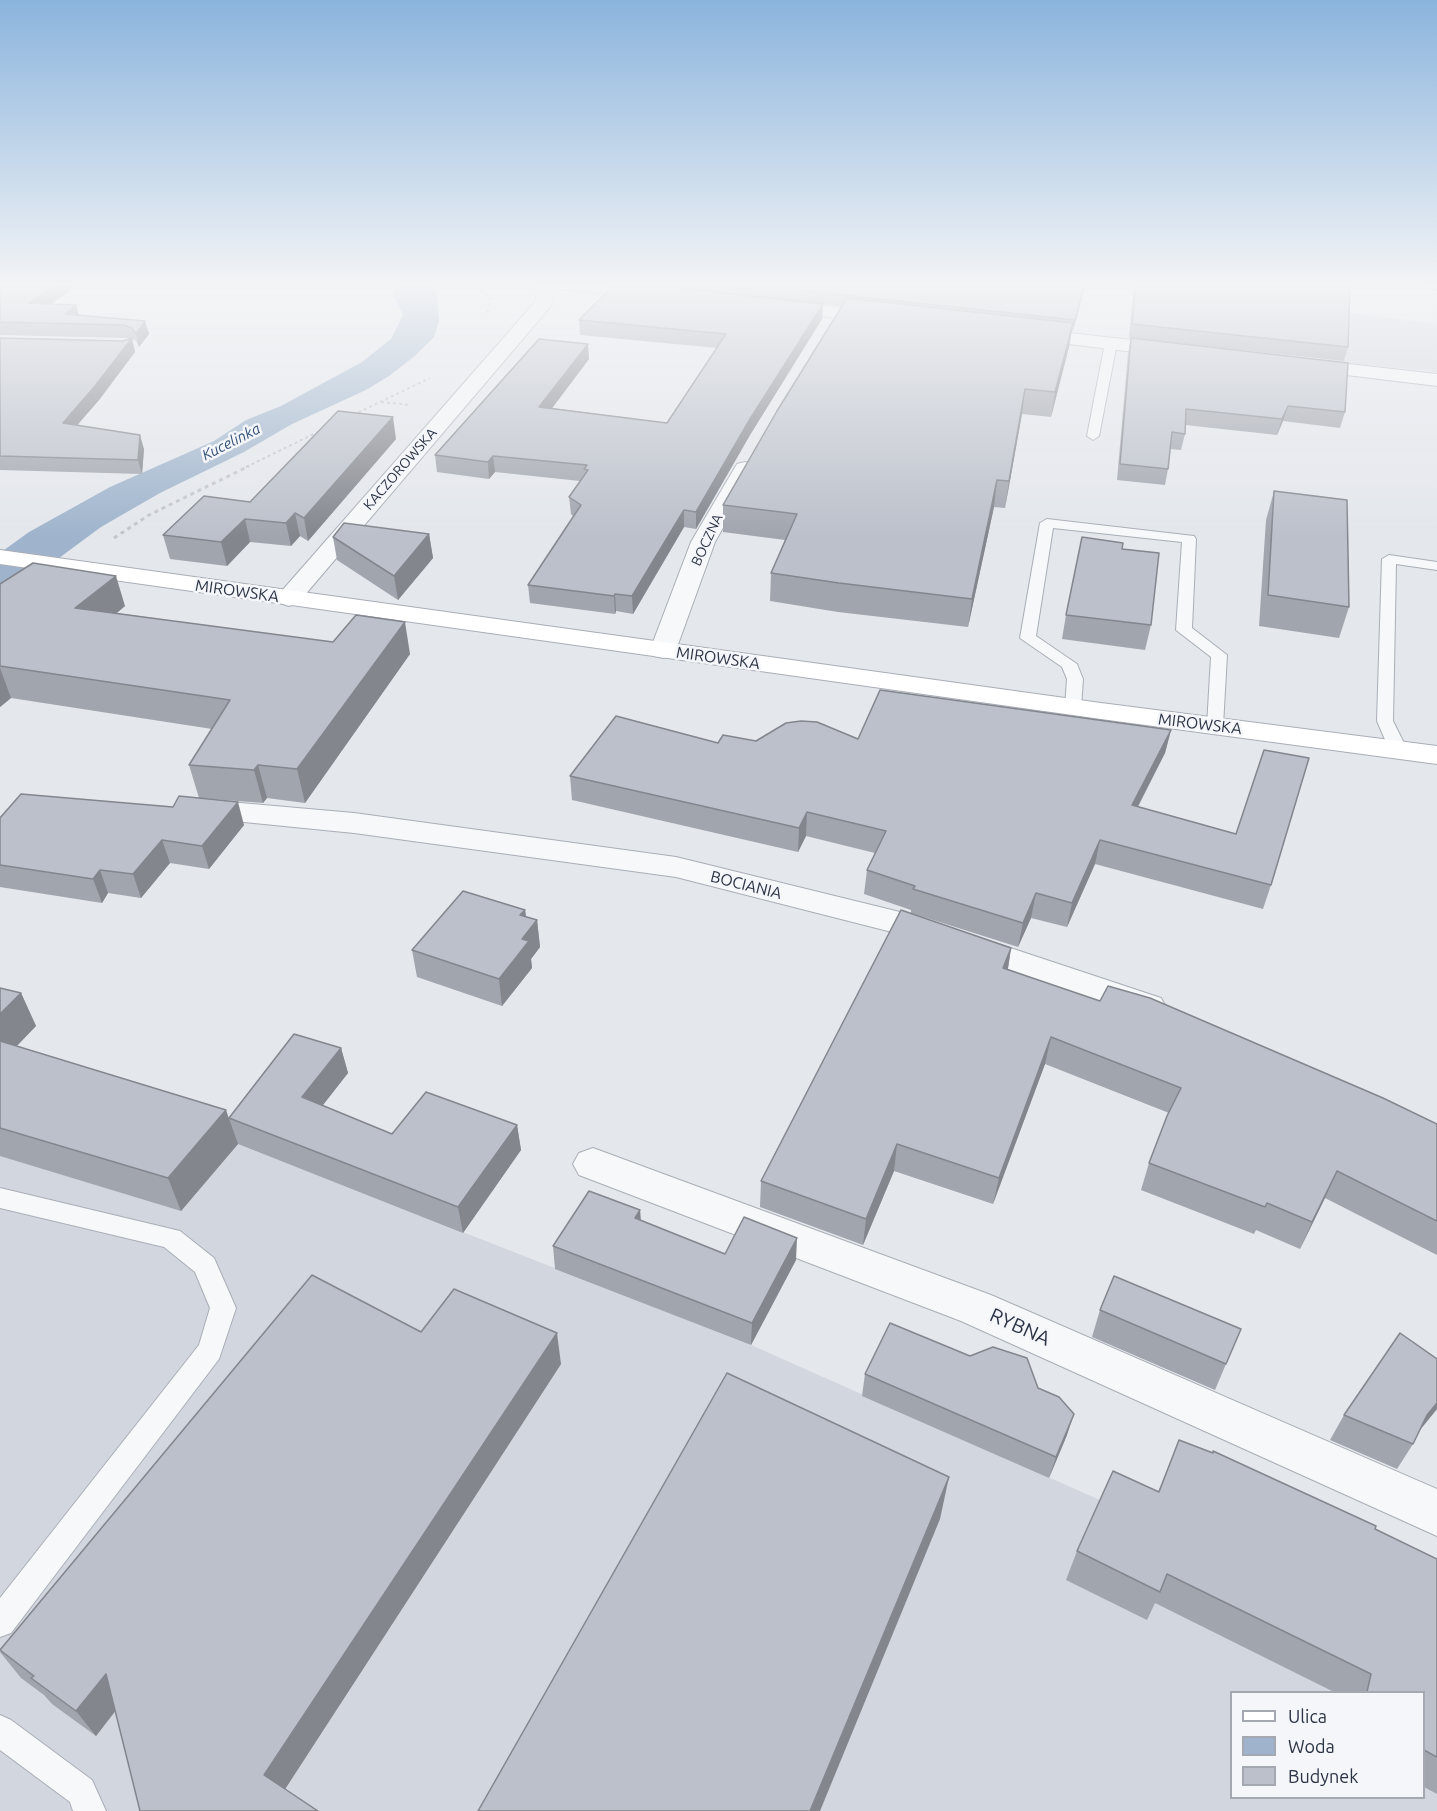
<!DOCTYPE html>
<html>
<head>
<meta charset="utf-8">
<style>
	body { margin:0 }
	#map { position:relative; width:1437px; height:1811px; overflow:hidden; background:#e4e7ec; font-family:Ubuntu,sans-serif }
	canvas { display:block }
	.legend { position:absolute; left:1230px; top:1691px; width:195px; height:108px; box-sizing:border-box; background:#f4f6f9; border:2px solid #a4a8b1; margin:0; padding:8px 10px; list-style:none; font-size:18px; color:#2b3445 }
	.legend li { display:flex; align-items:center; gap:12px; height:30px }
	.legend b { width:30px; border:2px solid #a4a8b1 }
</style>
</head>
<body>
<div id="map">
<canvas width="1437" height="1811"></canvas>
<ul class="legend">
<li><b style="height:8px;background:#fff"></b>Ulica</li>
<li><b style="height:16px;background:#9fb4cc"></b>Woda</li>
<li><b style="height:16px;background:#bbc0ca"></b>Budynek</li>
</ul>
</div>
<script>
const context = document.querySelector('canvas').getContext('2d');
context.lineJoin = 'round';
function fill(path, color) {
  context.fillStyle = color;
  context.fill(path, 'evenodd');
}
function shape(rows) {
  const path = new Path2D();
  for (const r of rows) {
    path.moveTo(r[0], r[1]);
    for (let i = 2; i < r.length; i += 2) path.lineTo(r[i], r[i + 1]);
  }
  return path;
}
function trace(path, color, width, dash) {
  context.strokeStyle = color;
  context.lineWidth = width;
  context.lineCap = dash ? 'butt' : 'round';
  context.setLineDash(dash || []);
  context.stroke(path);
}
function label(font, color, halo, rows, align = 'center') {
  context.font = font + ' Ubuntu,sans-serif';
  context.lineWidth = 5;
  context.setLineDash([]);
  context.textBaseline = 'middle';
  context.strokeStyle = halo;
  context.fillStyle = color;
  for (const [text, x, y, turn = 0] of rows) {
    context.save();
    context.translate(x, y);
    context.rotate((+turn || 0) * Math.PI / 180);
    context.textAlign = isNaN(turn) ? turn : align;
    if (halo) context.strokeText(text, 0, 0);
    context.fillText(text, 0, 0);
    context.restore();
  }
}
fill(shape([
	[1335,311,1437,324,1437,372,1320,360,1325,333],
	[0,1069,238,1144,751,1345,1102,1501,1437,1664,1437,1811,0,1811],
	[1232,1692,1424,1692,1424,1798,1232,1798]
]), '#d2d6de');
fill(shape([
	[395,283,432,283,436,290,439,320,434,337,416,355,389,376,366,390,292,424,244,452,160,493,101,527,32,578,0,607,0,553,29,532,110,487,214,441,246,420,281,406,362,362,391,339,403,315,394,296]
]), '#9fb4cc');
const lane = shape([
	[1111,340,1117,343,1099,436,1093,440,1087,436,1105,343,1111,340],
	[1047,519,1194,536,1196,539,1192,628,1227,655,1223,726,1221,730,1215,731,1207,726,1211,657,1176,630,1182,542,1053,528,1036,636,1077,664,1083,679,1081,707,1073,712,1067,711,1065,707,1067,679,1062,667,1020,638,1040,523,1047,519],
	[1389,555,1437,562,1437,570,1396,564,1393,721,1407,749,1404,753,1398,754,1392,753,1389,749,1377,721,1382,559,1389,555],
	[0,1188,180,1231,214,1258,236,1308,219,1359,11,1633,0,1637,0,1598,199,1345,210,1308,195,1272,164,1247,0,1208,0,1188],
	[0,1715,11,1720,92,1780,106,1811,73,1811,70,1802,0,1750,0,1715]
]);
const street = shape([
	[531,283,597,283,656,288,662,289,665,293,662,297,656,298,554,289,553,303,550,307,298,603,289,606,280,603,276,598,280,593,535,302,537,291,531,283],
	[1416,283,1437,283,1437,289,1419,287,1416,283],
	[779,301,883,312,890,314,892,318,890,322,883,324,773,310,770,306,773,302,779,301],
	[1027,328,1175,345,1182,347,1185,351,1182,355,1175,357,1020,338,1018,334,1020,330,1027,328],
	[1304,359,1437,374,1437,386,1297,369,1294,365,1297,361,1304,359],
	[745,462,753,464,756,469,715,542,676,650,672,656,663,658,654,656,650,650,691,542,734,469,737,464,745,462],
	[195,799,354,813,676,857,908,914,1161,998,1166,1007,1161,1016,1148,1020,888,931,676,877,354,833,184,816,180,809,184,802,195,799],
	[593,1148,991,1295,1437,1489,1437,1536,961,1321,579,1175,573,1164,579,1153,593,1148]
]);
const secondary = shape([
	[0,550,1101,703,1437,746,1437,764,1101,719,0,564,0,550]
]);
trace(lane, '#a9aeb7', 2);
trace(street, '#a9aeb7', 2);
trace(secondary, '#a9aeb7', 2);
trace(shape([
	[471,283,490,297,487,314],
	[381,402,410,405],
	[353,415,430,378],
	[246,467,320,431]
]), '#c2c5cb', 2, [3, 3]);
trace(shape([
	[114,538,149,515,249,466]
]), '#c2c5cb', 3, [4, 4]);
fill(lane, '#f7f8fa');
fill(street, '#f7f8fa');
fill(secondary, '#fff');
fill(shape([
	[0,283,79,315,145,321,149,334,139,347,136,341,132,339,135,352,99,400,77,425,144,449,142,474,0,470,0,338,123,341,130,339,127,338,0,335],
	[632,283,1086,283,1073,331,1072,331,1069,347,1051,417,1022,414,1005,508,994,507,968,627,838,612,770,601,771,573,785,540,723,532,723,505,842,306],
	[1134,283,1350,283,1348,347,1344,361,1129,338],
	[823,304,822,319,750,435,696,529,684,527,633,614,616,611,615,614,530,603,528,585,574,517,571,514,569,497,580,481,495,472,489,479,437,472,435,455,589,359,552,408,667,423,717,348,580,335,579,320],
	[1131,338,1345,412,1340,428,1283,421,1277,435,1185,425,1185,434,1181,450,1170,449,1168,469,1165,485,1117,480,1128,353],
	[396,439,308,541,300,536,291,546,250,542,227,566,170,559,163,535,250,502],
	[1274,491,1349,607,1339,638,1259,626,1266,520],
	[429,534,433,558,398,600,337,560,333,537],
	[1122,549,1151,625,1145,650,1062,639,1066,615],
	[0,584,125,606,117,613,410,654,305,803,267,798,263,803,199,798,189,765,212,729,11,698,0,707],
	[1171,730,1165,753,1138,807,1271,885,1263,909,1095,864,1067,927,1031,918,1018,947,911,913,911,910,864,894,867,870,875,853,806,836,798,852,572,800,570,776,718,743],
	[0,818,244,825,209,869,170,863,141,898,108,893,102,903,0,887],
	[525,910,526,917,537,920,540,947,531,959,532,968,502,1006,417,977,412,950],
	[1011,948,1008,969,1437,1124,1437,1255,1325,1198,1300,1249,1256,1230,1254,1234,1141,1190,1149,1163,1169,1113,1045,1064,993,1204,894,1171,863,1245,760,1207,761,1181],
	[0,988,21,993,36,1026,17,1046,229,1118,341,1048,348,1073,322,1106,392,1134,517,1125,521,1150,463,1233,238,1144,181,1211,0,1156],
	[640,1210,641,1220,725,1254,796,1260,751,1345,555,1269,553,1246],
	[1100,1310,1226,1364,1215,1390,1092,1337],
	[421,1332,561,1364,285,1789,115,1711,96,1736,52,1704,44,1695,21,1678,0,1652],
	[1437,1359,1437,1409,1419,1431,1413,1444,1397,1469,1330,1440,1344,1415],
	[865,1374,1038,1388,1067,1435,1049,1478,862,1396],
	[1179,1440,1437,1559,1437,1794,1424,1787,1424,1692,1334,1692,1155,1603,1147,1620,1066,1580,1077,1551,1158,1492]
]), '#a1a5ae');
fill(shape([
	[60,283,82,283,33,316,29,303],
	[1085,283,1086,283,1073,331,1075,320],
	[823,304,822,319,750,435,696,529,696,512,750,419],
	[76,305,80,318,65,314],
	[145,321,149,334,139,347,136,334],
	[1073,323,1069,347,1051,417,1055,392],
	[132,338,135,352,99,400,67,437,63,423],
	[588,344,589,359,541,423,539,407],
	[1025,389,1022,414,1005,508,1009,481],
	[1288,406,1283,421,1277,435,1282,419],
	[393,417,396,439,308,541,304,518],
	[140,435,144,449,142,474,138,460],
	[493,456,495,472,489,479,488,462],
	[997,480,994,507,968,627,972,599],
	[684,510,684,527,633,614,632,596],
	[295,513,300,536,291,546,286,523],
	[245,519,250,542,227,566,221,542],
	[429,534,433,558,398,600,394,576],
	[116,576,125,606,85,639,75,608],
	[615,594,616,611,615,614,614,596],
	[405,622,410,654,305,803,297,769],
	[0,668,11,698,0,707],
	[1171,730,1165,753,1126,829,1132,805],
	[258,765,267,798,263,803,254,770],
	[238,802,244,825,209,869,202,846],
	[807,812,806,836,798,852,799,828],
	[162,840,170,863,141,898,133,874],
	[1100,840,1095,864,1067,927,1072,903],
	[100,870,108,893,102,903,93,879],
	[1036,893,1031,918,1018,947,1023,923],
	[525,910,528,932,537,920,540,947,531,959,532,968,502,1006,499,979,520,915],
	[1011,948,1007,974,1003,968],
	[21,993,36,1026,0,1063,0,1014],
	[1051,1037,1045,1064,993,1204,999,1178],
	[341,1048,348,1073,309,1123,302,1097],
	[226,1110,238,1144,181,1211,168,1178],
	[517,1125,521,1150,463,1233,458,1207],
	[897,1144,894,1171,863,1245,866,1219],
	[1337,1171,1325,1198,1300,1249,1312,1222],
	[640,1210,641,1233,635,1218],
	[797,1238,796,1260,751,1345,752,1323],
	[557,1333,561,1364,278,1800,264,1775],
	[1437,1403,1437,1409,1411,1441,1427,1415],
	[1074,1414,1067,1435,1049,1478,1056,1457],
	[949,1477,940,1519,820,1811,810,1811],
	[106,1674,124,1700,96,1736,76,1711]
]), '#83868d');
const building = shape([
	[0,283,60,283,29,303,76,305,65,314,145,321,136,334,132,328,124,325,0,322,0,283],
	[616,283,630,283,823,304,750,419,696,512,684,510,632,596,615,594,614,596,528,585,581,505,569,497,588,470,584,469,587,465,493,456,488,462,435,455,539,339,588,344,539,407,667,423,726,334,579,320,616,283],
	[732,283,1085,283,1075,320,732,283],
	[1136,283,1350,283,1348,347,1132,324,1136,283],
	[847,298,1073,323,1055,392,1025,389,1009,481,997,480,972,599,839,583,771,573,797,514,723,505,777,411,847,298],
	[0,338,123,341,132,338,95,386,63,423,140,435,138,460,0,456,0,338],
	[1131,338,1348,363,1345,412,1288,406,1282,419,1186,409,1185,434,1172,432,1168,469,1120,464,1131,338],
	[338,411,393,417,304,518,295,513,286,523,245,519,221,542,163,535,204,496,250,502,338,411],
	[1274,491,1347,500,1349,607,1268,595,1274,491],
	[344,523,429,534,394,576,333,537,344,523],
	[1082,537,1123,543,1122,549,1159,553,1151,625,1066,615,1082,537],
	[33,563,116,576,75,608,333,642,356,615,405,622,297,769,258,765,254,770,189,765,230,700,0,666,0,584,33,563],
	[880,690,1171,730,1132,805,1236,834,1264,750,1309,758,1271,885,1100,840,1072,903,1036,893,1023,923,913,889,915,886,867,870,886,831,807,812,799,828,570,776,616,716,718,743,723,735,756,741,786,723,801,721,817,722,858,739,880,690],
	[21,794,173,807,179,796,238,802,202,846,162,840,133,874,100,870,93,879,0,865,0,818,21,794],
	[463,891,525,910,520,915,537,920,522,939,529,941,499,979,412,950,463,891],
	[901,910,1011,948,1003,968,1100,1001,1108,986,1150,998,1383,1098,1437,1124,1437,1221,1337,1171,1312,1222,1267,1203,1265,1207,1149,1163,1167,1116,1181,1088,1051,1037,999,1178,897,1144,866,1219,761,1181,901,910],
	[0,988,21,993,0,1014,0,988],
	[294,1034,341,1048,302,1097,392,1134,426,1092,517,1125,458,1207,229,1118,294,1034],
	[0,1041,226,1110,168,1178,0,1128,0,1041],
	[589,1191,640,1210,635,1218,725,1254,744,1217,797,1238,752,1323,553,1246,589,1191],
	[312,1275,421,1332,454,1289,557,1333,264,1775,318,1811,140,1811,106,1674,76,1711,31,1678,34,1676,0,1650,312,1275],
	[1114,1276,1241,1329,1226,1364,1100,1310,1114,1276],
	[890,1323,970,1356,993,1347,1027,1358,1038,1388,1059,1397,1074,1414,1056,1457,865,1374,890,1323],
	[1400,1333,1437,1359,1437,1403,1427,1415,1413,1444,1344,1415,1400,1333],
	[727,1373,949,1477,810,1811,478,1811,727,1373],
	[1179,1440,1213,1453,1213,1451,1376,1526,1375,1529,1437,1559,1437,1757,1424,1750,1424,1692,1367,1692,1371,1674,1167,1574,1160,1592,1077,1551,1113,1471,1159,1492,1179,1440]
]);
fill(building, '#bbc0ca');
trace(building, '#83868d', 1.5);
const sky = context.createLinearGradient(0, 0, 0, 536);
sky.addColorStop(0, '#8bb4dd');
sky.addColorStop(0.53, '#f3f4f6');
sky.addColorStop(1, '#f3f4f600');
context.fillStyle = sky;
context.fillRect(0, 0, 1437, 536);
label('14px', '#2b3445', '#f4f6f9', [
	["KACZOROWSKA",400,469,-49],
	["BOCZNA",707,540,-65]
]);
label('italic 15px', '#34527a', '#f4f6f9', [
	["Kucelinka",231,442,-27]
]);
label('16px', '#2b3445', '#f4f6f9', [
	["MIROWSKA",237,591,8],
	["MIROWSKA",718,658,8],
	["MIROWSKA",1200,724,7],
	["BOCIANIA",746,885,14]
]);
label('20px', '#2b3445', '#f4f6f9', [
	["RYBNA",1020,1327,24]
]);
</script>
</body>
</html>
